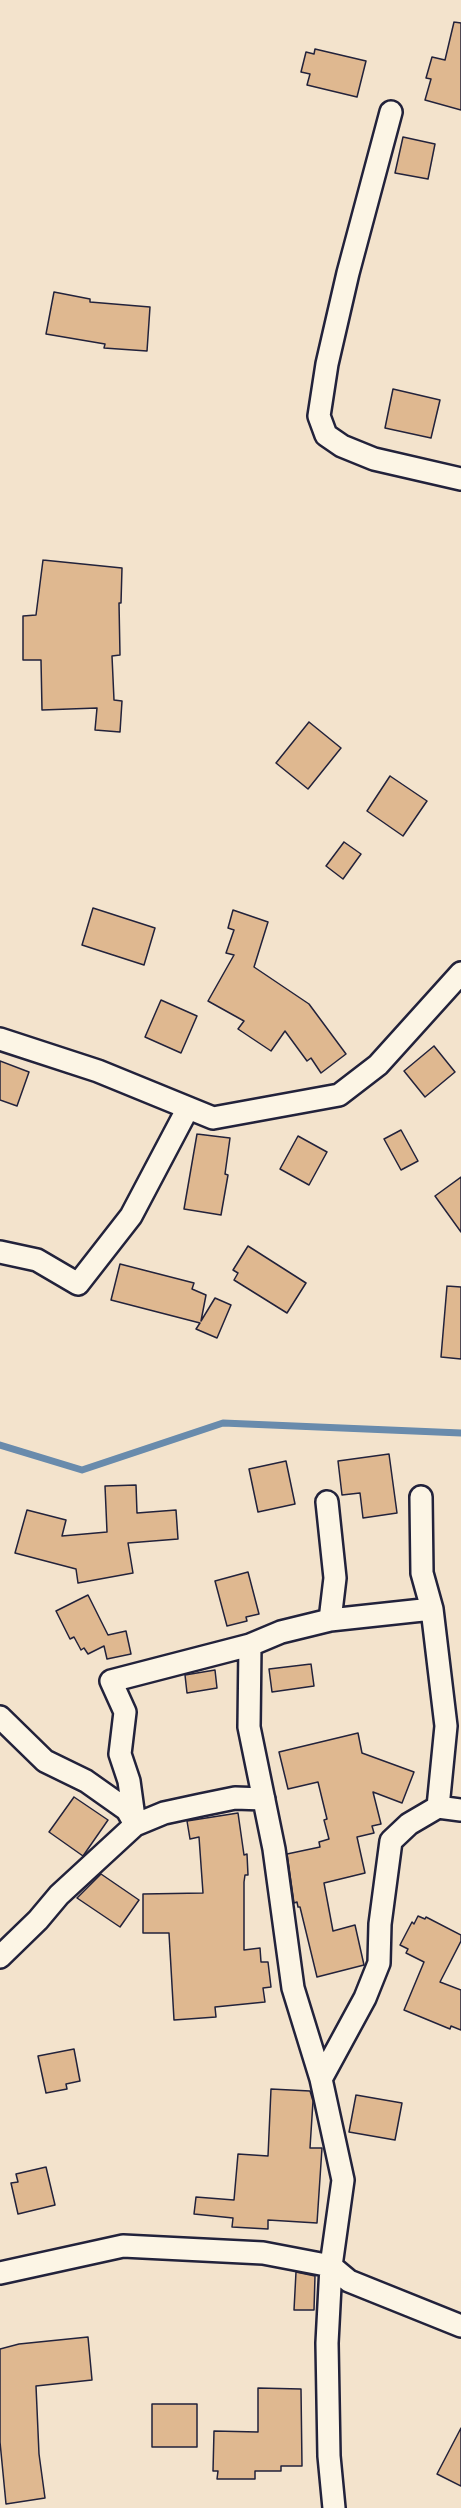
<!DOCTYPE html>
<html>
<head>
<meta charset="utf-8">
<style>
	body { margin:0 }
	canvas { display:block; background:#f3e3cc }
</style>
</head>
<body>
<canvas width="461" height="2508"></canvas>
<script>
const context = document.querySelector('canvas').getContext('2d');
context.lineJoin = 'round';
function shape(rows) {
  const path = new Path2D();
  for (const r of rows) {
    path.moveTo(r[0], r[1]);
    for (let i = 2; i < r.length; i += 2) path.lineTo(r[i], r[i + 1]);
  }
  return path;
}
function trace(path, color, width, dash) {
  context.strokeStyle = color;
  context.lineWidth = width;
  context.lineCap = dash ? 'butt' : 'round';
  context.setLineDash(dash || []);
  context.stroke(path);
}
function fill(path, color) {
  context.fillStyle = color;
  context.fill(path, 'evenodd');
}
trace(shape([
	[0,1445,82,1470,223,1423,461,1433]
]), '#698bac', 7);
const building = shape([
	[454,22,461,23,461,110,425,100,431,79,426,78,432,57,445,60,454,22],
	[315,49,366,61,357,97,307,85,310,74,301,72,306,52,314,54,315,49],
	[403,137,435,144,428,179,395,173,403,137],
	[54,292,90,299,90,302,150,307,147,351,104,348,105,344,46,334,54,292],
	[393,389,440,400,431,438,385,428,393,389],
	[43,560,122,568,121,603,119,603,120,655,112,656,114,700,122,701,120,732,95,730,97,708,42,710,41,660,23,660,23,616,36,615,43,560],
	[309,722,341,748,308,789,276,763,309,722],
	[390,776,427,801,403,836,367,811,390,776],
	[344,842,361,854,343,879,326,866,344,842],
	[93,908,155,928,144,965,82,945,93,908],
	[233,910,268,922,254,967,309,1004,346,1054,321,1073,311,1058,307,1061,285,1031,271,1051,238,1029,244,1021,208,1001,234,955,226,953,234,930,228,928,233,910],
	[161,1000,197,1016,181,1053,145,1037,161,1000],
	[434,1046,455,1072,425,1097,404,1071,434,1046],
	[0,1061,29,1072,17,1106,0,1100,0,1061],
	[401,1130,418,1161,401,1170,384,1139,401,1130],
	[197,1134,230,1138,225,1174,228,1175,221,1215,184,1209,197,1134],
	[298,1136,327,1152,309,1185,280,1169,298,1136],
	[461,1177,461,1232,435,1196,461,1177],
	[248,1246,306,1283,287,1313,234,1280,238,1273,233,1270,248,1246],
	[120,1264,194,1283,192,1289,206,1295,201,1321,215,1298,231,1305,217,1338,196,1329,200,1323,111,1300,120,1264],
	[447,1286,461,1287,461,1359,441,1357,447,1286],
	[389,1454,397,1513,363,1518,360,1493,342,1495,338,1461,389,1454],
	[286,1461,295,1504,258,1512,249,1469,286,1461],
	[136,1485,137,1513,176,1510,178,1539,128,1543,133,1573,78,1583,76,1569,15,1553,27,1510,66,1520,62,1536,107,1532,105,1486,136,1485],
	[248,1572,259,1614,246,1617,247,1621,227,1626,215,1581,248,1572],
	[88,1595,108,1635,126,1631,131,1654,107,1659,104,1646,88,1654,84,1648,81,1650,74,1637,70,1639,56,1611,88,1595],
	[311,1664,314,1686,272,1692,269,1669,311,1664],
	[215,1670,217,1688,187,1693,185,1675,215,1670],
	[358,1733,362,1753,414,1772,402,1803,373,1792,381,1824,372,1826,374,1833,357,1837,365,1873,324,1883,333,1931,355,1925,364,1965,317,1977,300,1907,298,1907,297,1902,294,1903,287,1854,320,1847,319,1842,329,1839,324,1820,327,1819,318,1782,288,1789,279,1752,358,1733],
	[74,1797,108,1820,83,1856,49,1832,74,1797],
	[238,1813,244,1855,247,1854,248,1875,245,1875,244,1882,244,1950,260,1948,261,1962,268,1962,271,1987,263,1988,265,2002,215,2007,216,2017,174,2020,169,1933,143,1933,143,1894,203,1893,199,1837,190,1839,187,1821,238,1813],
	[101,1874,139,1900,120,1927,77,1898,101,1874],
	[418,1916,425,1919,426,1917,461,1935,461,1941,440,1982,461,1990,461,2030,451,2026,450,2029,404,2010,424,1962,406,1953,408,1949,400,1945,412,1922,414,1924,418,1916],
	[74,2049,80,2081,66,2084,67,2089,46,2093,38,2056,74,2049],
	[271,2089,310,2091,313,2101,310,2148,322,2148,317,2223,268,2220,268,2229,232,2227,233,2218,194,2214,196,2197,234,2200,238,2154,268,2156,271,2089],
	[356,2095,402,2103,395,2140,349,2132,356,2095],
	[46,2167,55,2205,18,2214,11,2183,18,2182,16,2174,46,2167],
	[296,2272,315,2276,314,2310,294,2310,296,2272],
	[88,2337,92,2380,36,2386,39,2454,45,2498,6,2504,0,2442,0,2349,19,2344,88,2337],
	[258,2388,301,2389,302,2466,281,2466,281,2471,255,2471,255,2479,217,2479,218,2471,213,2471,214,2431,258,2432,258,2388],
	[152,2404,197,2404,197,2447,152,2447,152,2404],
	[461,2428,461,2486,437,2474,461,2428]
]);
fill(building, '#dfb890');
trace(building, '#22223b', 1.5);
const street = shape([
	[391,112,348,273,327,364,319,416,326,435,342,446,374,459,461,479],
	[0,1039,98,1071,213,1118,339,1095,378,1065,461,973],
	[0,1252,37,1260,78,1284,131,1216,188,1108],
	[421,1497,422,1573,432,1609],
	[330,1620,432,1609,446,1726,438,1807],
	[250,1645,249,1727,274,1849,293,1988,321,2079,343,2180,331,2266,327,2343,329,2456,334,2508],
	[0,1717,45,1761,86,1781,127,1810,135,1824],
	[135,1825,129,1781,120,1754,125,1712,111,1681,250,1645,281,1632,330,1620,335,1578,327,1502],
	[0,1957,38,1920,59,1895,135,1825,164,1813,201,1805,235,1798,264,1799],
	[321,2079,365,1998,379,1963,380,1924,391,1841,409,1824,438,1807,461,1810],
	[0,2273,123,2246,263,2253,331,2266,349,2281,461,2326]
]);
trace(street, '#22223b', 26);
trace(street, '#fcf5e5', 21);
</script>
</body>
</html>
